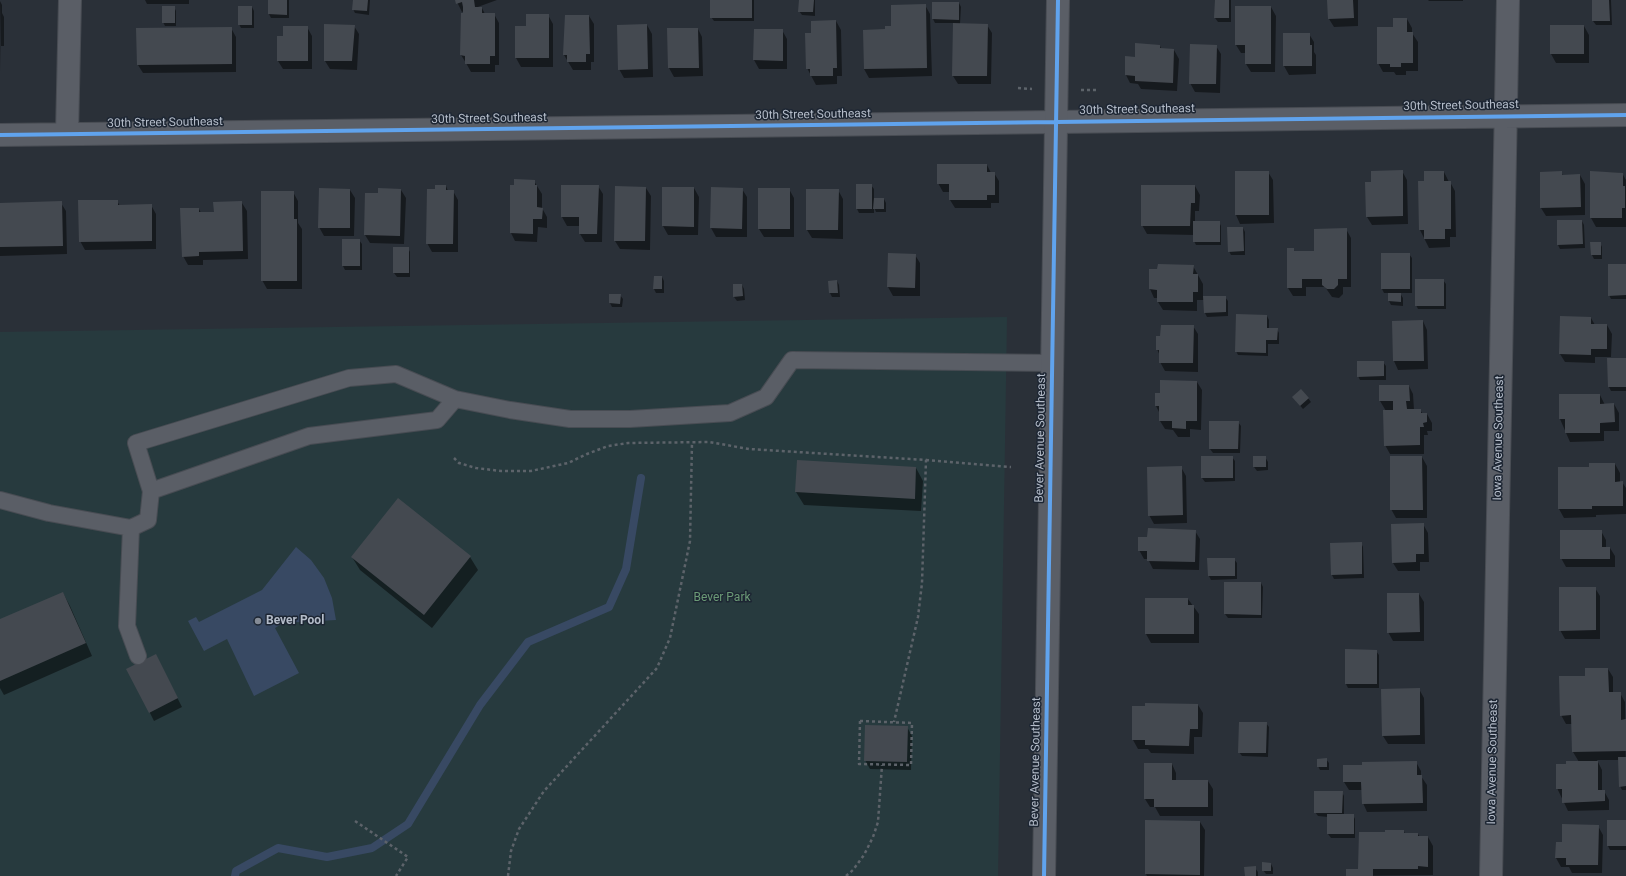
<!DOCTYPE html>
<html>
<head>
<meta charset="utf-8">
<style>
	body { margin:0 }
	canvas { display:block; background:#2a3038 }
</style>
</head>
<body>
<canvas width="1626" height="876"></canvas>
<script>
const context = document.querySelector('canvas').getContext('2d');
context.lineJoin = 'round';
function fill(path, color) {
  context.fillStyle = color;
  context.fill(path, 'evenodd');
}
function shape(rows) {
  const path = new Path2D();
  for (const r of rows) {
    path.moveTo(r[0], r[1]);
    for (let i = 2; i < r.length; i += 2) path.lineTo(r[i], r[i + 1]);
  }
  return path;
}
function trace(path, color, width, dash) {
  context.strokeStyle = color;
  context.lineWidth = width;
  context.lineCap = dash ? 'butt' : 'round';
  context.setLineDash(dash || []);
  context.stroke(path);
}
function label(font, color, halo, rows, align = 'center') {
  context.font = font + ' Roboto,sans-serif';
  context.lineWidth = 3;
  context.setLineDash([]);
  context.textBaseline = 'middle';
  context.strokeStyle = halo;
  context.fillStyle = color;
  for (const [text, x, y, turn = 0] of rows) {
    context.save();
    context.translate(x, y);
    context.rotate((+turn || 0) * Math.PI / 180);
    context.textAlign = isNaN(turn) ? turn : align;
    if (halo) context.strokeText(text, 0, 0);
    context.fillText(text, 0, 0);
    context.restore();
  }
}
fill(shape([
	[1007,317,998,876,0,876,0,332]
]), '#273a3e');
fill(shape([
	[296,547,311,560,324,578,332,598,336,620,283,623,275,628,299,673,254,696,227,639,204,651,188,621,196,617,199,622,262,590]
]), '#384963');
fill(shape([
	[145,0,189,0,189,4,147,4],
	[269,0,289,0,289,18,271,18,269,14],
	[354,0,370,0,369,15,355,13,353,9],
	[456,0,497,0,475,8,482,8,485,14,494,14,499,23,499,65,495,65,495,72,471,72,466,63,461,55,464,11,462,12],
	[711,0,754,0,754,21,714,21,711,17],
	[800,0,815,0,815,16,802,15,799,11],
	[1216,0,1231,0,1231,22,1218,22,1215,18],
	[1328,0,1358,0,1358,26,1334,27,1329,19],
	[1428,0,1463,0,1463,1,1429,1],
	[1593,0,1611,0,1612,25,1596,25,1593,21],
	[0,1,2,5,2,13,4,17,4,46,1,46,1,73],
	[933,3,959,3,961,7,960,24,987,25,992,33,991,84,958,84,953,76,954,23,935,23,933,19],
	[925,5,930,14,932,76,869,78,864,69,864,31,886,30],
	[174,7,176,11,176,26,165,26,163,22],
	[252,7,254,11,254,28,241,28,239,24],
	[1271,7,1276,16,1275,72,1251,72,1246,64,1246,53,1241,53,1236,45],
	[548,15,553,24,553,67,521,67,516,58,527,27],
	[589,16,594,24,594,62,591,62,591,70,573,70,564,55],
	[1407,19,1412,28,1412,33,1418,42,1418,71,1406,71,1406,75,1396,75,1394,72,1383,72,1378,63,1394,28],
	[836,21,841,30,842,76,837,76,837,84,816,85,807,68,812,34],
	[647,25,652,34,653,77,624,78,619,69],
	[354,26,359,34,357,70,330,69,325,61],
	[1551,26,1584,26,1589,35,1589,63,1556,63,1551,54],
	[307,27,312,36,312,69,283,69,278,61,284,37],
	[231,28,236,37,236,72,143,73,138,65],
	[668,29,698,29,702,37,703,76,674,77,669,68],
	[755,30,782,30,787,39,787,69,759,69,754,60],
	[1284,34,1309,34,1314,42,1314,52,1316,55,1316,74,1289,75,1284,66],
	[1160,46,1162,50,1174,50,1179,59,1177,91,1141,89,1138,84,1130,83,1126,75,1136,58],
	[1216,46,1221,54,1220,93,1195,92,1190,83],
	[987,165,991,173,994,173,999,181,999,203,991,203,991,208,955,208,950,200,950,192,943,192,938,183],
	[1402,171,1407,180,1408,224,1372,225,1367,217],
	[1236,172,1268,172,1273,180,1274,223,1240,224,1236,215],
	[1444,172,1449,182,1450,182,1455,191,1456,237,1450,237,1450,247,1429,248,1420,230,1425,182],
	[1561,172,1563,176,1580,175,1585,184,1585,215,1546,216,1541,208],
	[1591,172,1622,173,1626,180,1626,227,1596,227,1591,218],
	[534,181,542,194,542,208,547,217,547,228,538,227,537,242,515,241,511,233],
	[871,185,874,189,874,199,884,199,886,203,886,212,876,212,874,207,874,213,859,213,857,209],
	[446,186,448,191,453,191,458,200,458,252,432,252,427,243,436,190],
	[562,186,598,186,603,194,602,242,585,242,580,234,580,226,567,226,562,217],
	[1195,186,1200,195,1199,211,1195,211,1195,222,1219,222,1221,226,1221,245,1196,245,1194,241,1194,235,1147,234,1142,225],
	[646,188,651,196,650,250,620,249,615,241],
	[694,188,699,197,698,235,668,235,663,226],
	[742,189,747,197,747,237,716,237,711,228],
	[789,189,794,198,794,237,764,237,759,229],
	[350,190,355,198,354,236,324,236,319,227],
	[401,190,406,198,404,244,370,243,365,235,379,194],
	[838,190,843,199,843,239,812,238,807,230],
	[293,192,298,201,298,223,302,229,302,289,267,289,262,280],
	[117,201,120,206,151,205,156,214,156,249,85,250,80,241],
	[61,203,66,211,67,254,0,256,0,204],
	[242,203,247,211,248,259,203,260,203,265,188,265,183,256,199,209,201,213,215,213],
	[1582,221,1584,225,1585,248,1560,249,1558,245],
	[1243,228,1245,232,1245,255,1231,255,1229,251],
	[1346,229,1351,238,1351,287,1343,287,1343,294,1339,298,1332,297,1325,287,1306,287,1306,296,1293,296,1288,288,1293,249,1295,252,1315,252],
	[359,240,362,244,362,270,345,270,343,266],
	[1600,243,1602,247,1602,259,1594,259,1592,255],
	[408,248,410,252,410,277,397,277,394,273],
	[889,254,915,255,920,263,920,296,893,296,888,287],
	[1409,254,1412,258,1412,293,1400,293,1403,298,1403,306,1391,305,1389,301,1389,293,1384,293,1382,289],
	[1626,265,1626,299,1611,299,1609,295],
	[1193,266,1203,284,1203,297,1225,297,1228,301,1228,316,1207,317,1205,313,1204,300,1197,300,1197,311,1163,310,1158,302,1158,298,1154,298,1150,289,1150,270],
	[662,277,664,281,664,293,656,293,654,289],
	[1443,280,1446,284,1446,309,1418,309,1416,305],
	[837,281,839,285,840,297,832,297,830,293,829,282],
	[742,285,744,289,745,300,737,301,734,297],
	[610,295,620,295,623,299,622,307,612,307,610,303],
	[1267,316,1269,320,1269,329,1277,329,1279,333,1279,344,1268,344,1268,356,1238,355,1236,351],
	[1591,318,1595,325,1607,325,1612,334,1611,357,1595,357,1595,363,1565,362,1560,354],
	[1423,321,1427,330,1428,369,1398,370,1394,361,1393,322],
	[1193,326,1198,334,1198,372,1165,371,1160,362,1160,356,1157,349,1161,337],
	[1608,359,1626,359,1626,391,1611,391,1609,387],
	[1383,362,1386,366,1386,380,1360,380,1358,376],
	[1197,382,1202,390,1201,430,1190,429,1190,437,1178,437,1173,430,1165,429,1160,421,1160,414,1156,406,1156,394,1161,394],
	[1409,386,1413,394,1414,410,1420,410,1423,414,1427,414,1432,423,1432,431,1427,431,1428,435,1424,435,1424,454,1390,454,1385,445,1386,411,1380,401],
	[1600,395,1605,405,1614,404,1619,413,1619,431,1604,431,1604,441,1570,442,1560,419],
	[1308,398,1311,402,1303,409,1296,401],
	[1238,422,1241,426,1240,453,1213,453,1210,449],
	[1232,457,1235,461,1235,481,1205,482,1202,478],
	[1265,457,1268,462,1268,470,1257,471,1254,467],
	[1422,457,1427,466,1427,518,1396,518,1391,509],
	[1615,464,1620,473,1620,482,1622,482,1626,488,1626,514,1596,515,1596,517,1564,518,1559,509,1590,468],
	[1181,467,1186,476,1187,523,1154,524,1149,515],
	[916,468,923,481,921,511,804,505,796,492],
	[1423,524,1428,533,1429,562,1420,562,1420,571,1398,571,1393,563],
	[1195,531,1200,539,1199,570,1153,569,1148,559,1144,559,1139,550,1148,538],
	[1601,531,1606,540,1606,548,1610,548,1615,556,1615,567,1566,567,1561,558],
	[1361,543,1363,547,1364,578,1334,579,1332,575],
	[352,557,470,557,478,570,432,628,360,570],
	[1208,559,1234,559,1237,563,1237,579,1211,580,1209,576],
	[1225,583,1261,583,1263,587,1262,618,1228,618,1225,614],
	[1595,588,1600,596,1600,639,1565,639,1560,630],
	[63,593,70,606,92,656,4,695,0,688,0,620],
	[1419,594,1424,602,1424,641,1393,641,1388,632],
	[1146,599,1188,599,1199,614,1199,643,1151,643,1146,634],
	[1376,651,1379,655,1379,688,1348,688,1346,684],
	[160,664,182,707,154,721,128,669],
	[1608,669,1613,677,1613,693,1620,693,1625,702,1626,790,1622,790,1620,786,1619,760,1597,760,1602,770,1602,791,1604,791,1609,800,1609,810,1568,811,1557,788,1567,765,1579,762,1573,752,1573,724,1566,724,1561,715,1586,677],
	[1419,689,1424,698,1425,744,1388,744,1383,736],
	[1198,705,1203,713,1202,737,1194,737,1194,754,1151,753,1148,749,1138,749,1133,740,1133,707],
	[1266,723,1269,727,1268,757,1242,756,1239,752],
	[907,727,912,736,911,770,870,769,865,760],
	[1326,759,1329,763,1329,770,1320,770,1318,766],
	[1416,762,1421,771,1421,776,1427,785,1427,811,1367,812,1363,803,1362,790,1349,790,1344,782],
	[1172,764,1176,773,1176,781,1208,781,1213,789,1213,816,1160,816,1155,807,1150,807,1145,799],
	[1342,792,1344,796,1344,815,1353,815,1355,819,1355,838,1331,838,1328,834,1328,817,1318,816,1315,812],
	[1608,821,1626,821,1626,850,1610,850,1608,846],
	[1200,822,1205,830,1204,876,1147,876,1146,874],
	[1598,826,1603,835,1602,873,1572,873,1569,867,1561,867,1556,858,1557,843,1563,843],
	[1404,831,1405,834,1418,834,1420,837,1428,837,1433,846,1433,875,1347,876,1359,870,1386,833],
	[1271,864,1273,868,1273,874,1266,874,1263,870],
	[1255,868,1258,872,1258,876,1246,876]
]), '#0007');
trace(shape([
	[235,876,236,871,278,848,327,857,372,848,408,824,480,705,528,642,609,607,626,569,641,478]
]), '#384963', 8);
fill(shape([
	[268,0,287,0,287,15,268,14],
	[353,0,368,0,367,11,352,10],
	[455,0,474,0,475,7,482,7,482,13,495,13,495,56,490,56,490,64,465,64,465,56,460,55,461,13,463,13,463,7,462,2,456,4],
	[710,0,752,0,752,18,710,18],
	[799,0,814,0,813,12,798,12],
	[1215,0,1229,0,1229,18,1214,18],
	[1327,0,1353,0,1354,18,1328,19],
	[1592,0,1609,0,1610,21,1592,21],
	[932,2,959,2,959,20,932,19],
	[926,4,927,68,864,69,863,30,885,29,885,26,891,26,891,5],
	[162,6,175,6,175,23,162,23],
	[238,6,252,6,252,25,238,25],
	[1235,6,1271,6,1271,64,1245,64,1245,45,1235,45],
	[526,14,549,14,549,58,515,58,515,26,526,26],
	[565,15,589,15,590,54,586,54,586,62,567,62,567,55,563,55],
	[1393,18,1407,18,1407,32,1413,32,1413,63,1401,63,1401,67,1390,67,1390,64,1377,64,1377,27,1393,27],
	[836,20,837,68,833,68,833,76,810,76,810,69,806,69,805,33,811,33,811,21],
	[953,23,988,24,987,76,952,76],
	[324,24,355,25,352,61,324,61],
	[647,24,648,69,618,70,617,25],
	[1550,25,1584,25,1584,54,1550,54],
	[283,26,308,26,308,61,277,61,277,36,283,36],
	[232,27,232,64,137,65,136,28],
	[667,28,698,28,699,68,668,68],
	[754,29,783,29,783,61,753,60],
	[1283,33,1310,33,1310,45,1312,45,1312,66,1283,66],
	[1135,43,1160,45,1160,48,1174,49,1173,83,1135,81,1135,76,1125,75,1125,56,1135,57],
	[1190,44,1217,45,1216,84,1189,84],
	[937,164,987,164,987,172,995,172,995,195,987,195,987,200,949,200,949,184,937,184],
	[1403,170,1403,216,1366,217,1365,182,1371,182,1371,171],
	[1235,171,1269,171,1269,215,1235,215],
	[1424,171,1444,171,1444,181,1451,181,1451,229,1445,229,1445,239,1424,239,1424,230,1419,230,1418,181,1424,181],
	[1562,171,1562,175,1580,174,1581,207,1540,208,1540,172],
	[1590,171,1623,173,1623,186,1625,186,1625,208,1622,208,1622,218,1590,218],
	[514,179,535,180,535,185,537,185,537,207,543,208,542,219,533,219,533,234,510,233,510,185,514,185],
	[856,184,872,184,872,209,856,209],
	[435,185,446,185,446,190,454,190,453,244,426,244,427,189,435,189],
	[561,185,599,185,597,234,579,234,579,217,561,217],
	[1141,185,1195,185,1195,203,1191,203,1190,226,1141,226],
	[615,186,646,187,645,241,614,241],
	[662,187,694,187,694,227,662,226],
	[711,187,743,188,742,229,710,228],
	[319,188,350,189,350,228,318,228],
	[378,188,401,189,400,236,364,235,365,193,378,193],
	[758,188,790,188,790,229,758,229],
	[806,189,839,189,838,230,806,230],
	[261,191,294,191,294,219,297,219,297,281,261,281],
	[874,198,884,198,884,209,873,209],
	[78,200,118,200,118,205,152,204,152,241,79,242],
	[62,201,63,246,0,247,0,203],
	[242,201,243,251,199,252,199,256,182,257,180,208,199,208,199,212,214,212,213,202],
	[1557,220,1582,220,1583,244,1557,245],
	[1193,221,1220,221,1220,242,1193,242],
	[1227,227,1243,227,1244,251,1228,252],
	[1347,228,1347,279,1338,279,1338,285,1334,289,1327,289,1322,285,1322,279,1302,279,1302,288,1287,288,1287,248,1294,248,1294,251,1314,251,1314,229],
	[342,239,360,239,360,266,342,266],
	[1590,242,1601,242,1601,255,1591,255],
	[393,247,409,247,409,273,393,273],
	[888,253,916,254,915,288,887,287],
	[1381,253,1410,253,1410,289,1381,289],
	[1158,264,1194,265,1193,274,1198,274,1198,292,1193,292,1193,302,1157,302,1157,290,1149,289,1149,269,1157,269],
	[1608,264,1626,264,1626,295,1608,296],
	[654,276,662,276,662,289,653,289],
	[1415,279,1444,279,1444,306,1415,306],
	[837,280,838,293,829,293,828,281],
	[733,284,742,284,743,296,733,297],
	[1388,293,1401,293,1401,302,1388,301],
	[609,294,621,294,620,304,609,303],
	[1203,296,1226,296,1226,312,1204,313],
	[1236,314,1267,315,1267,328,1278,328,1277,340,1266,340,1266,353,1235,352],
	[1560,316,1591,317,1591,324,1607,324,1607,349,1591,349,1591,355,1559,354],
	[1423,320,1424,361,1393,361,1392,321],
	[1161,325,1194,325,1193,363,1159,363,1159,350,1156,350,1156,336,1160,336],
	[1607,358,1626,358,1626,387,1608,387],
	[1357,361,1384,361,1384,376,1357,377],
	[1160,380,1197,381,1197,421,1186,421,1186,429,1172,428,1172,421,1159,421,1159,406,1155,406,1155,393,1160,393],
	[1379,385,1409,385,1410,401,1406,401,1407,409,1421,409,1421,413,1427,413,1427,422,1423,423,1424,427,1420,427,1420,445,1384,446,1383,410,1393,410,1393,401,1379,401],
	[1301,389,1309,398,1300,406,1292,397],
	[1559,394,1600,394,1600,404,1614,403,1615,422,1600,423,1600,433,1565,433,1565,419,1559,419],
	[1209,421,1239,421,1238,449,1209,449],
	[1201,456,1233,456,1233,478,1201,478],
	[1253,456,1266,456,1266,467,1253,467],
	[1390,456,1422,456,1423,510,1390,510],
	[797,460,916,467,915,499,795,492],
	[1589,463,1615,463,1615,482,1623,481,1623,506,1592,506,1592,509,1558,509,1558,467,1589,467],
	[1182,466,1183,515,1148,516,1147,467],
	[398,498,471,556,424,615,351,557],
	[1424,523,1424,554,1416,554,1416,562,1392,563,1391,524],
	[1148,528,1196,530,1195,562,1147,561,1147,551,1138,551,1138,537,1147,537],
	[1560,530,1602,530,1602,547,1610,547,1610,559,1560,559],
	[1362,542,1362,574,1331,575,1330,543],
	[1207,558,1235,558,1235,576,1208,576],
	[1224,582,1261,582,1261,615,1224,614],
	[1559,587,1596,587,1596,630,1559,631],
	[63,592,86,643,0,681,0,619],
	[1387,593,1419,593,1420,632,1387,633],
	[1145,598,1188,598,1188,605,1194,605,1194,634,1145,634],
	[1345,649,1377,650,1377,684,1345,684],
	[156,654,178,698,149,713,126,669],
	[1585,668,1608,668,1609,692,1621,692,1621,720,1626,719,1626,751,1572,752,1571,715,1560,716,1559,676,1585,676],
	[1420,688,1420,735,1382,736,1381,689],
	[1145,703,1198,704,1198,729,1190,729,1189,746,1145,745,1145,740,1132,740,1132,706,1145,706],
	[1239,722,1267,722,1266,753,1238,753],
	[865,725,908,726,907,762,864,761],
	[1618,757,1626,757,1626,786,1619,787],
	[1327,758,1327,767,1317,767,1317,759],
	[1417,761,1417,775,1422,775,1423,803,1362,804,1361,782,1343,782,1343,765,1362,765,1362,762],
	[1566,761,1598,761,1598,790,1605,790,1605,801,1562,803,1562,789,1556,789,1556,764,1566,764],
	[1144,763,1172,763,1172,780,1208,780,1208,807,1154,807,1154,799,1144,799],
	[1314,791,1343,791,1342,813,1314,813],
	[1327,814,1354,814,1354,834,1327,834],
	[1145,820,1200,821,1200,875,1145,874],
	[1607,820,1626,820,1626,846,1607,846],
	[1562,824,1599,825,1598,865,1566,865,1566,858,1555,858,1556,842,1562,842],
	[1385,830,1404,830,1404,833,1418,833,1418,836,1428,836,1428,867,1418,866,1418,869,1373,869,1373,876,1346,876,1346,869,1358,869,1359,832,1385,832],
	[1262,862,1271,863,1271,871,1262,871],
	[1256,866,1256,876,1245,876,1244,867]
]), '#444950');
const service = shape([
	[455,399,437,420,309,436,151,491,136,443,349,378,396,374,455,399,510,410,570,419,630,419,730,413,766,397,792,360,1052,363],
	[0,500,49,513,131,528,148,520,151,491],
	[131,528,127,626,138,656]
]);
const minor = shape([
	[67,134,70,0],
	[0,135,1626,115],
	[1491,876,1508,0]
]);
const tertiary = shape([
	[1044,876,1058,0]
]);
trace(service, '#484c53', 18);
trace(minor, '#484c53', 24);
trace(tertiary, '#484c53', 24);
trace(shape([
	[1018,88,1032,89],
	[1081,90,1097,90],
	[454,458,459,463,476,468,501,471,531,471,568,463,587,454,608,446,628,443,709,442,749,449,926,460,922,583,918,617,894,722],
	[926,460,1011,467],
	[860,721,912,723,911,765,859,764,860,721],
	[355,821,408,857,396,876],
	[508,876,511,851,519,829,544,791,657,668,670,638,690,541,692,442],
	[846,876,853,870,864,855,873,837,878,822,882,765]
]), '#5d636a', 2.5, [3, 3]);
trace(service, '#5a5e66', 16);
trace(minor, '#5a5e66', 22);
trace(tertiary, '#5a5e66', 22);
trace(shape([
	[0,135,1626,115],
	[1044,876,1058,0]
]), '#60a3ed', 4);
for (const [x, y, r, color] of [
	[258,621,4,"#848b96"]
]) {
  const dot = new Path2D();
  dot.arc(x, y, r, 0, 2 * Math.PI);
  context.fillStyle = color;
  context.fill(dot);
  trace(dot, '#1d2633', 1.5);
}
label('12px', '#b4bcc9', '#1d2633', [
	["30th Street Southeast",1461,106,-1],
	["30th Street Southeast",1137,110,-1],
	["30th Street Southeast",813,115,-1],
	["30th Street Southeast",489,119,-1],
	["30th Street Southeast",165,123,-1],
	["Bever Avenue Southeast",1041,438,-89],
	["Iowa Avenue Southeast",1499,438,-89],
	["Bever Avenue Southeast",1036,762,-89],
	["Iowa Avenue Southeast",1493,762,-89]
]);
label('12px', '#6b9a76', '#1d2633', [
	["Bever Park",722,598]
]);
label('bold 12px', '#b4bcc9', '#1d2633', [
	["Bever Pool",266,621]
], 'left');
</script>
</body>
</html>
